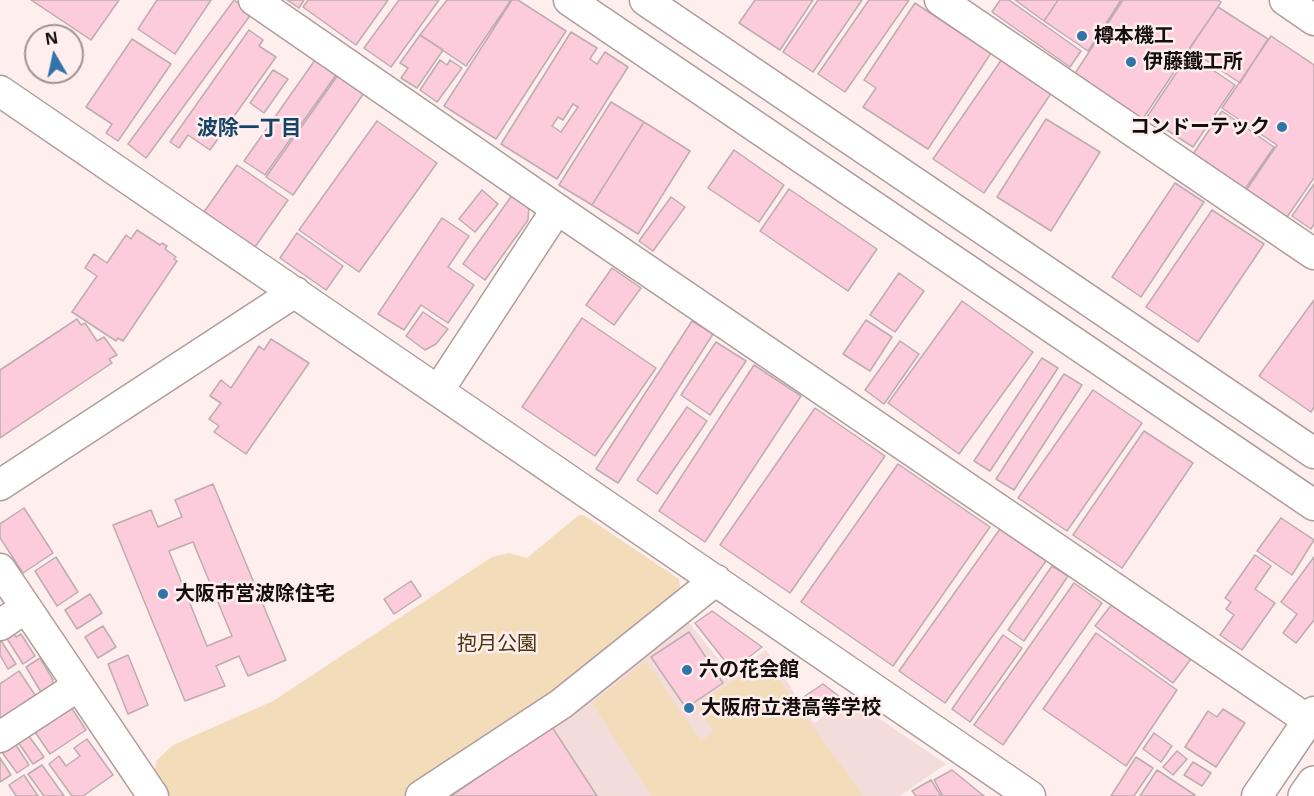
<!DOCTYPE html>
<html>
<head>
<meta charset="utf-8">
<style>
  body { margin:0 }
  #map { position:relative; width:1314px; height:796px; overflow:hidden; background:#feeeed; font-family:"Noto Sans",sans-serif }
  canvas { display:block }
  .north { position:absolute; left:24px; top:24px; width:60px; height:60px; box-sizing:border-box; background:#feeeed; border:2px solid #a19494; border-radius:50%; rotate:351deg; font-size:16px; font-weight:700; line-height:24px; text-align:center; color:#150e0e }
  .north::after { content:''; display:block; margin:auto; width:21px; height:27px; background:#3174aa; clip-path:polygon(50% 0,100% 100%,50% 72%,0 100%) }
</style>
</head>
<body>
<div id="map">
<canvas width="1314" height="796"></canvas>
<div class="north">N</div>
</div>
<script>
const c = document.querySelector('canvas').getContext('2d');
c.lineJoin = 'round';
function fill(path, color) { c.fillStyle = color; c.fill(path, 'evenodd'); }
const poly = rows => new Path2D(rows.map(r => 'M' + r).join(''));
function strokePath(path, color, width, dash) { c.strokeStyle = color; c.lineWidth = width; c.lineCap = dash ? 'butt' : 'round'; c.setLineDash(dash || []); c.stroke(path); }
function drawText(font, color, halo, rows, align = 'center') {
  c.font = font + ' "Noto Sans","Noto Sans JP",sans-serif'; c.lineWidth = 5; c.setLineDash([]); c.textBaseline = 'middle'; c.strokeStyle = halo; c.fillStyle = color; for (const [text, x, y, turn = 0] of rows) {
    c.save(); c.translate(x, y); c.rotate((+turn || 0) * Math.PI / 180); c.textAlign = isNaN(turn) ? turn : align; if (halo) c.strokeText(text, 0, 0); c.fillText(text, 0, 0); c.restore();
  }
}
const built = poly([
  [687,620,730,674,766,650,814,723,849,698,946,764,900,796,444,796]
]);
const green = poly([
  [579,515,585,516,679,579,681,594,557,696,403,796,170,796,154,772,157,760,173,745,273,701,492,557,509,553,527,558],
  [646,661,701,741,714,732,696,704,766,661,863,796,652,796,592,703]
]);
const building = poly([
  [31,0,119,0,91,40,31,0],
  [157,0,211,0,175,54,138,29,157,0],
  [234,0,252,13,146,158,128,144,234,0],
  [287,0,304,0,299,8,287,0],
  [308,0,388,0,356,45,303,7,308,0],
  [399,0,439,0,391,67,364,48,399,0],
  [447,0,511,0,466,66,420,35,447,0],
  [512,0,518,0,566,31,496,139,444,106,512,0],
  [755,0,813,0,780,50,739,23,755,0],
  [818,0,862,0,813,72,783,52,818,0],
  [869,0,909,0,845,92,818,74,869,0],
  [1000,0,1009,0,1081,51,1070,67,992,12,1000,0],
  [1015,0,1058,0,1044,21,1015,0],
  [1058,0,1121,0,1088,51,1044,21,1058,0],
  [1123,0,1218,0,1221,2,1142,120,1074,75,1123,0],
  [915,3,991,53,928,149,863,107,876,88,864,80,915,3],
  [1218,7,1268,39,1240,83,1189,49,1218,7],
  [249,30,263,40,259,46,276,57,210,150,188,135,179,148,170,142,249,30],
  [571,32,597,48,590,59,597,64,605,52,628,67,557,179,501,144,571,32],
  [573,104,578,107,561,132,552,126,558,117,563,120,573,104],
  [420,35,443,50,417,88,401,78,408,68,400,63,420,35],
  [1271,36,1314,65,1314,178,1285,220,1245,192,1277,145,1222,108,1271,36],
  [132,39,171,64,118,141,106,133,112,124,86,107,132,39],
  [1189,54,1235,85,1193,147,1147,117,1189,54],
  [1002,59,1052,92,984,193,933,159,1002,59],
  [315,60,336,75,265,175,244,161,315,60],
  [440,60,447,65,450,60,462,68,437,102,420,90,440,60],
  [273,70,288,79,264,113,250,103,273,70],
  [338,75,364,93,293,195,266,177,338,75],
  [611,102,644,122,592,205,559,185,611,102],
  [1222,111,1274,147,1245,189,1193,154,1222,111],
  [1046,119,1100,152,1051,231,997,197,1046,119],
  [377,121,437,163,359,272,299,230,377,121],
  [644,122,690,151,638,234,592,205,644,122],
  [734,150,784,185,759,222,708,188,734,150],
  [237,165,288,200,255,247,204,212,237,165],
  [1175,183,1204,202,1141,297,1112,277,1175,183],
  [1314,184,1314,224,1311,229,1292,216,1314,184],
  [789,189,877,249,848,291,760,231,789,189],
  [482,190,498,204,475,232,459,219,482,190],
  [513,194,529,205,528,220,485,280,463,264,513,194],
  [671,197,685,207,653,251,639,241,671,197],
  [1212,210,1264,244,1198,342,1146,307,1212,210],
  [442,218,469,236,448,267,474,285,448,323,421,305,404,330,378,314,442,218],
  [137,230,160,245,162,243,167,246,165,249,176,257,174,259,177,261,123,341,118,338,116,341,72,312,97,276,85,268,94,254,107,263,126,235,131,239,137,230],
  [297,233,343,266,326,290,280,258,297,233],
  [612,268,641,288,614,325,586,305,612,268],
  [899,273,924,291,895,332,870,315,899,273],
  [1314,300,1314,407,1311,412,1259,376,1314,300],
  [962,301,1033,352,959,454,888,403,962,301],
  [423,312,448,329,436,344,425,350,406,336,423,312],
  [582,318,656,368,595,456,522,407,582,318],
  [77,319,81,325,85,323,97,341,104,337,117,355,109,359,112,363,0,438,0,370,77,319],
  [866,320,892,337,870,371,843,354,866,320],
  [692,321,713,334,618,483,596,469,692,321],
  [271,339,309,363,246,454,214,432,219,426,209,419,221,403,210,396,221,380,231,388,259,346,264,350,271,339],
  [900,341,919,354,884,404,865,390,900,341],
  [716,342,746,361,710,415,681,395,716,342],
  [1042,358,1058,368,990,471,974,461,1042,358],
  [754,365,801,396,705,542,659,511,754,365],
  [1064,374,1082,385,1014,490,996,479,1064,374],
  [1093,390,1142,423,1067,531,1018,498,1093,390],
  [687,407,707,421,657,494,637,480,687,407],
  [815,408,885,456,790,593,720,545,815,408],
  [1144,431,1193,463,1122,568,1073,535,1144,431],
  [898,464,990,527,893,666,801,602,898,464],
  [213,484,286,660,248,676,239,656,216,666,225,686,185,701,113,525,151,510,158,527,182,517,175,500,213,484],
  [193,542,232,636,207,646,169,551,193,542],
  [24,508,53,553,23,573,0,538,0,524,24,508],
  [1281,518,1314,540,1292,575,1257,551,1281,518],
  [1000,529,1046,561,945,703,899,671,1000,529],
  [1255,555,1271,566,1255,589,1275,603,1242,650,1220,635,1234,615,1226,609,1231,602,1225,598,1255,555],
  [56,557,78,592,57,606,35,571,56,557],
  [1314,557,1314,620,1296,643,1283,633,1297,614,1281,602,1314,557],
  [1052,566,1068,576,1024,641,1008,630,1052,566],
  [411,581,421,596,394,614,384,599,411,581],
  [1074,583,1102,603,1003,745,974,725,1074,583],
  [90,594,102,613,77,629,65,610,90,594],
  [1113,603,1191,659,1173,683,1095,626,1113,603],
  [712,611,762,647,732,670,695,623,712,611],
  [103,626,116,647,98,658,85,637,103,626],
  [689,632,723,683,686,708,651,657,689,632],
  [13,633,16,637,21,634,35,656,23,664,6,637,13,633],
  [1096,633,1177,690,1126,766,1043,709,1096,633],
  [1003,635,1022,648,970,722,952,709,1003,635],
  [0,639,16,664,8,669,0,655,0,639],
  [128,655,148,705,128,714,108,664,128,655],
  [40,658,53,680,52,685,41,692,26,667,40,658],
  [19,671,37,698,0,723,0,684,19,671],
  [823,684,840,697,814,715,802,698,823,684],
  [69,704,86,730,50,754,33,729,69,704],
  [1223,709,1245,723,1216,767,1185,747,1208,711,1217,717,1223,709],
  [552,727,597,796,451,796,552,727],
  [1154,733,1172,746,1161,762,1143,749,1154,733],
  [28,735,44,757,33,764,18,742,28,735],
  [87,739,113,775,83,796,72,796,49,764,59,756,66,766,80,756,74,748,87,739],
  [14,742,29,765,17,773,1,751,14,742],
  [1177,751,1187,759,1173,775,1163,767,1177,751],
  [1136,757,1153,768,1134,796,1111,796,1136,757],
  [0,758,11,775,0,782,0,758],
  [1193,762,1211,773,1202,786,1184,775,1193,762],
  [42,765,64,796,44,796,28,774,42,765],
  [952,770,984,796,943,796,934,780,952,770],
  [1157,770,1195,795,1195,796,1140,796,1157,770],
  [24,775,38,796,16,796,9,785,24,775],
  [931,780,941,796,916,796,912,791,931,780]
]);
const minor = poly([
  [254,0,557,209,1308,720],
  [569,0,1314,505],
  [645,0,1314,453],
  [940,0,1314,254],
  [1285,0,1314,20],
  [0,91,1030,796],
  [438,391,557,209],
  [0,485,295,292],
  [0,569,153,796],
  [0,625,25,608],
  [0,737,78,686],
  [421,796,561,704,716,580],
  [1257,796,1314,712]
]);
const major = poly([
  [1305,796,1314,783]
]);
const markers = [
  [1082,36,6,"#3174aa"],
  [1131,62,6,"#3174aa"],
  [1282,127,6,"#3174aa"],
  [163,594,6,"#3174aa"],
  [687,670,6,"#3174aa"],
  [689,708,6,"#3174aa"]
];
const poiNames = [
  ["樽本機工",1094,36],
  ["伊藤鐵工所",1143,62],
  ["コンドーテック",1270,127,"right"],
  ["大阪市営波除住宅",175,594],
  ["六の花会館",699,670],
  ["大阪府立港高等学校",701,708]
];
const parkNames = [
  ["抱月公園",497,644]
];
const neighbourhoodNames = [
  ["波除一丁目",249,129]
];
fill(built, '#f3dcda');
fill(green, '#f2dcba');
fill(building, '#fcccdc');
strokePath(building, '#beacb2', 1.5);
strokePath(minor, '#af9d9b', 33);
strokePath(major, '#af9d9b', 36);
strokePath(minor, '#fff', 30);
strokePath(major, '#fff', 33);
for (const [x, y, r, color] of markers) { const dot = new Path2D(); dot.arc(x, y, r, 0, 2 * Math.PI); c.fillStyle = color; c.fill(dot); strokePath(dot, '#feeeed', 2); }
drawText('bold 20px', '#150e0e', '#feeeed', poiNames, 'left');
drawText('20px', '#4a350e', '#feeeed', parkNames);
drawText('bold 21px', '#154468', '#feeeed', neighbourhoodNames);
</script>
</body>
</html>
